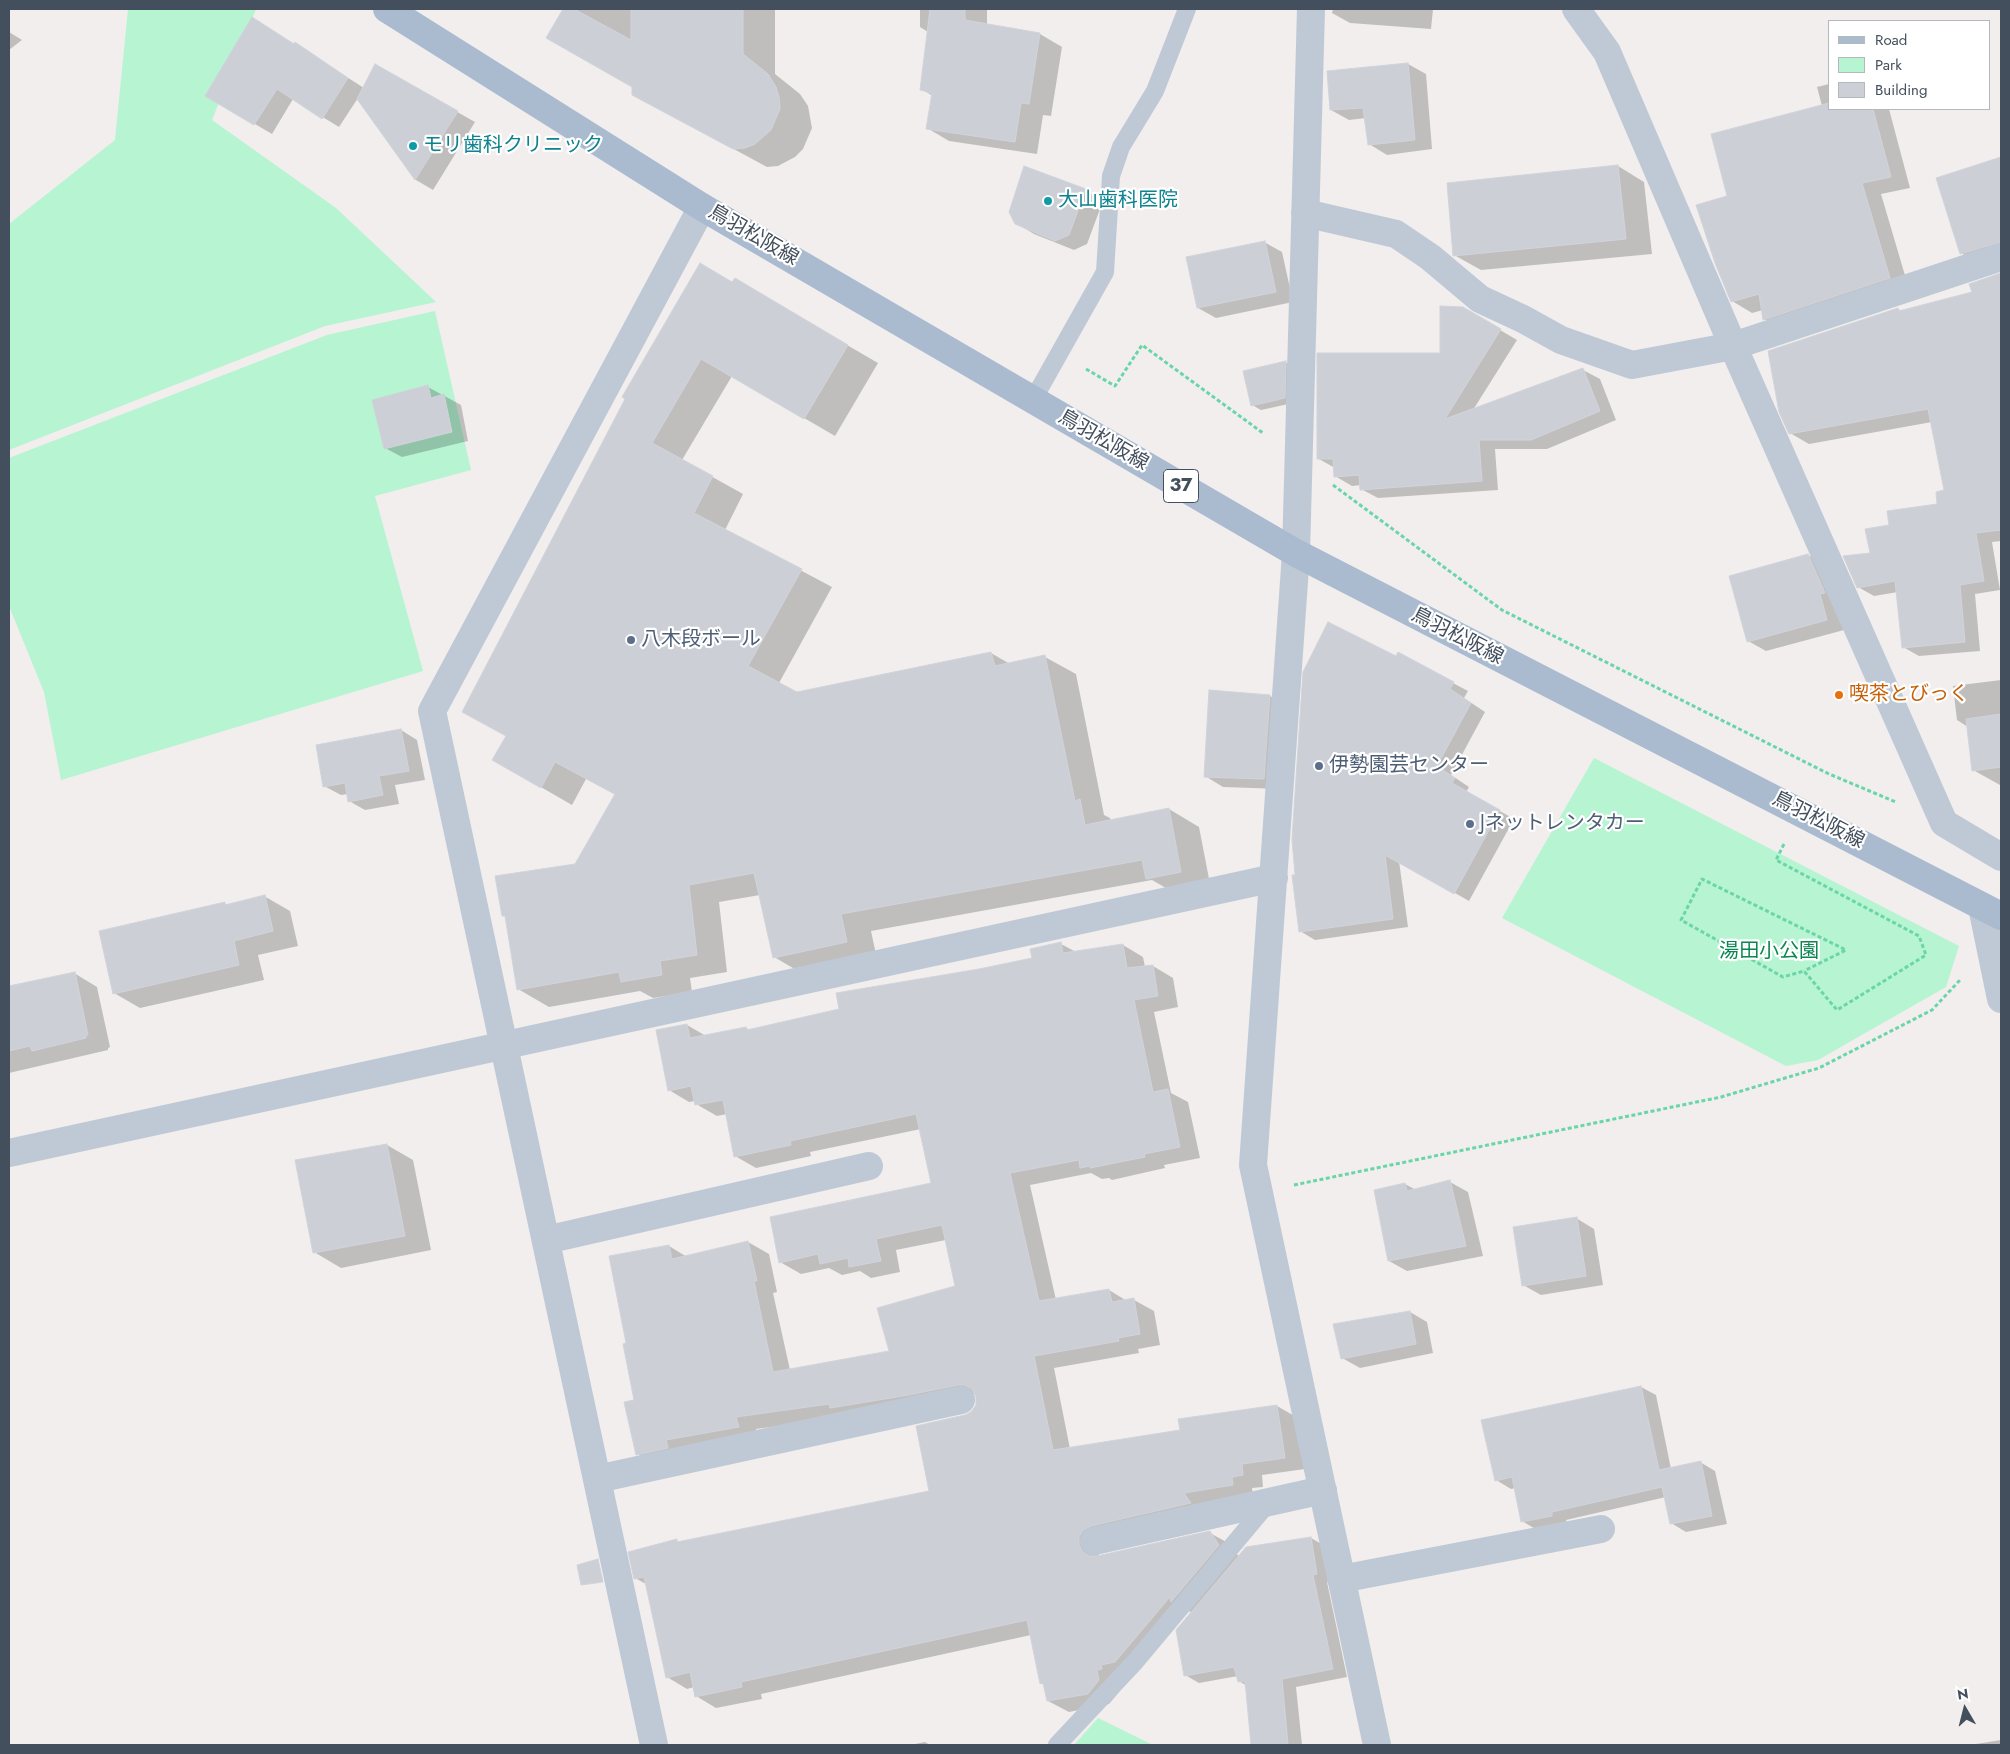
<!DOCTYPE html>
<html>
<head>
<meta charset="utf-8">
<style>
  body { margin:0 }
  #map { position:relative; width:2010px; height:1754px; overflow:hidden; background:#f1eeed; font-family:Jost,sans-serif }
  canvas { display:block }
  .frame { position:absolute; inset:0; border:10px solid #444f5d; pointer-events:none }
  .legend { position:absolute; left:1828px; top:20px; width:162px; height:90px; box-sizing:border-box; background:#fff; border:1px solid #b4b9be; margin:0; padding:6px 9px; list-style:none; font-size:15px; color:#444f5d }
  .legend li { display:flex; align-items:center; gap:10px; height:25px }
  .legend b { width:25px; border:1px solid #b4b9be }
  .north { position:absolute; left:1940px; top:1684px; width:50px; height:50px; -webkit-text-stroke:4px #fff; paint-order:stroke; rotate:352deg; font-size:14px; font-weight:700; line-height:20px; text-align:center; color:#444f5d }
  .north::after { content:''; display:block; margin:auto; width:18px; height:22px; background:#444f5d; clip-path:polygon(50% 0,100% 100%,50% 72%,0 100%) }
</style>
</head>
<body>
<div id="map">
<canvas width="2010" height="1754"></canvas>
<div class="frame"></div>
<ul class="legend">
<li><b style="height:6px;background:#aabbd0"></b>Road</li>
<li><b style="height:14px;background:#b6f4d2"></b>Park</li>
<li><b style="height:14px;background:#cccfd6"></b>Building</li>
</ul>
<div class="north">N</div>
</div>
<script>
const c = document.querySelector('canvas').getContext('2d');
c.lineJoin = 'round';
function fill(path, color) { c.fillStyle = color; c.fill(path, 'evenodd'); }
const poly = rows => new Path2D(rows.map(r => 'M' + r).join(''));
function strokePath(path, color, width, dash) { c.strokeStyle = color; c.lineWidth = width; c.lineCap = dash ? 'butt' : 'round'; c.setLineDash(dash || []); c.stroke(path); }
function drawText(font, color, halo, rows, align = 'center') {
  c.font = font + ' Jost,"Noto Sans JP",sans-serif'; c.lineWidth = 4.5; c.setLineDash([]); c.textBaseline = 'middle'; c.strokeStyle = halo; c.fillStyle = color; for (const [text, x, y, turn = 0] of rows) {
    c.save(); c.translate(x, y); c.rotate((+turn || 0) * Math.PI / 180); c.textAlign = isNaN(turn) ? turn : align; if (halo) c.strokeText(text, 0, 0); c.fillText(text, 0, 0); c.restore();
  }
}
const green = poly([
  [128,9,256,9,212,120,336,208,436,302,325,326,9,450,9,224,115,140],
  [435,311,471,470,375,496,423,671,61,780,44,692,9,606,9,458,327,335],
  [1594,758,1959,946,1946,987,1818,1060,1786,1066,1502,918],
  [1098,1718,1153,1745,1074,1745]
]);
const shadow = poly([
  [564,9,775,9,775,74,800,94,808,106,812,128,803,149,795,157,778,166,767,167,634,95,633,87,548,37],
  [920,9,987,9,987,25,1040,34,1062,47,1051,116,1043,115,1037,154,949,141,927,128,933,96,921,89,928,32,920,27],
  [1333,9,1433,9,1431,29,1350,23,1332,13],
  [9,32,22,40,9,50],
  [295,44,364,88,376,66,475,122,433,190,416,180,358,98,339,127,293,99,272,134,207,96],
  [1408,64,1426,74,1432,149,1387,155,1369,144,1366,118,1349,120,1331,110,1328,72],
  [1829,84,1829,109,1889,109,1910,188,1881,194,1909,289,1784,330,1764,319,1763,310,1752,313,1732,301,1728,197,1822,106,1817,87],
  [2001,158,2001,259,1982,266,1961,253,1937,179],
  [1618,166,1644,182,1652,254,1481,270,1454,255],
  [1025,168,1086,191,1103,201,1087,244,1074,250,1034,234,1016,223],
  [1264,242,1282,252,1293,302,1216,318,1198,308],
  [2001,275,2001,425,1951,436,1932,422,1809,444,1790,433,1898,309,1902,311,1974,293,1971,285],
  [735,280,878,363,835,436,732,376,682,460,743,494,725,530,832,587,779,683,797,693,991,653,1010,664,1045,657,1076,674,1104,815,1110,818,1111,821,1169,809,1199,827,1211,889,1178,895,1152,880,871,931,877,959,805,975,774,957,760,895,719,902,727,972,690,978,692,992,653,998,640,991,549,1007,518,989,506,917,503,915,576,865,616,795,586,779,572,805,494,760,508,736,494,729,737,286],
  [1463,308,1517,340,1473,410,1583,370,1600,379,1616,420,1547,449,1495,449,1498,490,1378,498,1361,489,1361,485,1352,486,1335,476,1335,468,1319,459,1441,355],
  [1285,362,1294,367,1293,403,1261,410,1252,405],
  [428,387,461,405,468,441,402,457,385,448],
  [2001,464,2001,541,1992,542,2000,590,1975,594,1980,651,1919,656,1903,647,1898,592,1874,596,1858,587,1871,554,1891,526,1939,505,1945,491,1942,473],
  [1808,555,1825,565,1844,630,1766,651,1748,641],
  [1398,654,1468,691,1464,698,1485,712,1451,775,1469,787,1466,792,1514,819,1469,901,1399,861,1408,927,1315,940,1300,931,1297,876],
  [2001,680,2001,785,2000,785,1973,770,1968,727,1957,720,1953,686],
  [1210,691,1270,696,1288,706,1282,789,1223,787,1205,776],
  [401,730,417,740,425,780,395,785,399,804,365,810,349,801,348,794,341,795,324,786],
  [264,896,290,911,298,946,258,955,264,980,140,1008,114,993,224,903,228,905],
  [1061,944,1076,952,1123,945,1143,957,1145,967,1153,966,1173,978,1178,1007,1154,1012,1171,1093,1188,1102,1200,1158,1164,1165,1165,1168,1112,1180,1109,1178,1102,1179,1091,1173,1030,1185,1056,1300,1109,1290,1127,1301,1134,1300,1154,1311,1160,1345,1138,1349,1139,1353,1054,1368,1070,1449,1181,1431,1277,1406,1298,1418,1305,1469,1262,1475,1263,1487,1252,1488,1253,1496,1099,1548,1099,1557,1210,1533,1230,1544,1239,1557,1311,1538,1325,1546,1331,1582,1327,1582,1347,1677,1296,1687,1302,1745,1253,1745,1247,1686,1239,1681,1238,1676,1199,1683,1185,1675,1192,1613,1189,1611,1117,1681,1119,1692,1109,1704,1069,1712,1048,1701,1044,1685,1041,1683,1031,1635,761,1694,762,1699,716,1708,696,1696,694,1687,687,1689,667,1677,646,1584,635,1578,676,1541,679,1542,931,1492,965,1416,972,1413,977,1406,976,1394,972,1394,975,1397,930,1406,756,1429,758,1439,658,1466,637,1454,636,1401,627,1344,669,1246,687,1257,748,1242,769,1254,777,1292,773,1293,790,1370,891,1352,957,1286,946,1240,896,1250,900,1272,871,1278,860,1271,842,1275,829,1268,801,1274,780,1262,932,1184,921,1129,810,1152,811,1156,756,1168,735,1156,727,1114,717,1116,696,1104,695,1101,689,1102,669,1090,687,1025,706,1036,746,1028,750,1030,840,1010,979,971,1034,959],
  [74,973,97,987,110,1047,108,1048,108,1050,9,1073,9,987],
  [387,1145,413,1160,431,1250,341,1268,314,1252],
  [1450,1182,1468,1192,1483,1256,1407,1271,1389,1261,1405,1184,1416,1190],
  [1576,1218,1594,1229,1603,1285,1541,1295,1523,1285],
  [1410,1312,1427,1322,1433,1353,1360,1368,1342,1358],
  [1641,1387,1656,1395,1671,1469,1700,1462,1715,1471,1727,1524,1686,1532,1671,1523,1666,1497,1566,1520,1567,1524,1537,1530,1522,1521,1515,1488,1511,1489,1496,1480],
  [2001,1740,2001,1745,1976,1745,1976,1744],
  [925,1742,930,1745,910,1745]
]);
const building = poly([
  [563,9,574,9,631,40,631,9,743,9,743,54,768,74,776,87,779,97,780,109,771,130,755,144,745,148,733,149,632,95,632,87,546,38,563,9],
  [930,9,965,9,965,20,1040,33,1029,104,1021,103,1015,142,926,129,932,93,920,90,930,9],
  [252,17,294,44,295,42,348,78,322,119,277,89,254,125,205,96,252,17],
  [1408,63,1415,140,1368,145,1363,108,1330,110,1327,71,1408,63],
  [375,64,458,111,415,180,357,99,375,64],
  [1829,103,1829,109,1873,109,1891,177,1862,183,1890,278,1763,320,1759,294,1731,302,1715,263,1696,205,1727,196,1711,134,1829,103],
  [2001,157,2001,242,1960,254,1936,178,2001,157],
  [1618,165,1626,239,1453,256,1447,183,1618,165],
  [1024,166,1086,189,1069,235,1055,241,1015,224,1009,212,1024,166],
  [1265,241,1276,292,1197,308,1186,257,1265,241],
  [700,263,732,282,735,278,848,345,804,419,701,359,652,443,713,476,694,513,802,569,748,666,797,692,991,652,995,666,1045,655,1075,801,1080,799,1085,825,1169,808,1181,872,1146,879,1142,860,841,914,847,942,773,958,754,873,689,885,697,955,660,961,662,975,621,982,619,972,517,990,505,916,502,916,495,876,575,864,615,794,555,762,541,788,492,760,506,736,462,712,625,399,622,397,700,263],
  [2001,273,2001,530,1976,533,1984,581,1960,585,1965,642,1902,648,1895,581,1857,588,1843,556,1870,553,1865,529,1889,525,1887,511,1937,504,1936,492,1944,490,1928,409,1789,434,1779,412,1768,351,1898,308,1899,311,1972,292,1969,284,2001,273],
  [1440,306,1463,307,1501,329,1445,419,1583,368,1600,411,1531,440,1479,440,1482,481,1360,490,1359,475,1334,477,1333,459,1317,459,1317,353,1440,353,1440,306],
  [1286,361,1285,398,1251,406,1243,371,1286,361],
  [428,385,431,398,444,394,452,432,384,449,372,400,428,385],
  [1808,554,1825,593,1820,594,1827,620,1747,642,1729,576,1808,554],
  [1328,622,1396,656,1398,652,1454,682,1450,689,1471,703,1437,766,1455,778,1452,783,1500,810,1454,894,1385,855,1393,919,1299,932,1292,875,1295,875,1292,839,1303,672,1328,622],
  [1209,690,1270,695,1264,779,1204,777,1209,690],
  [2001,714,2001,767,1972,771,1966,719,2001,714],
  [401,729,409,771,379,776,383,795,348,802,345,783,323,787,316,745,401,729],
  [265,895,273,931,234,941,239,965,113,994,99,931,225,902,225,905,265,895],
  [1061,942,1063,953,1123,944,1127,968,1153,965,1158,996,1134,1000,1153,1092,1168,1089,1180,1147,1144,1154,1145,1157,1090,1168,1090,1166,1080,1168,1079,1160,1010,1173,1039,1301,1109,1289,1112,1302,1134,1298,1140,1334,1118,1338,1119,1341,1034,1356,1053,1450,1180,1430,1178,1419,1277,1405,1285,1458,1242,1464,1243,1475,1232,1477,1233,1485,1184,1493,1191,1503,1091,1526,1083,1530,1079,1537,1079,1545,1083,1552,1090,1556,1097,1556,1210,1531,1219,1545,1171,1602,1170,1597,1115,1662,1101,1665,1102,1669,1097,1670,1099,1680,1088,1694,1047,1701,1043,1683,1040,1684,1027,1620,741,1682,742,1687,695,1697,690,1672,666,1678,644,1577,634,1579,628,1552,677,1539,677,1542,929,1491,916,1426,965,1415,971,1412,976,1405,976,1397,972,1389,965,1385,958,1385,909,1395,830,1408,829,1404,736,1417,739,1427,666,1440,668,1448,636,1455,624,1402,634,1400,623,1344,626,1343,609,1256,669,1245,672,1259,748,1241,757,1281,754,1281,773,1372,889,1351,877,1308,955,1286,942,1225,876,1239,881,1261,849,1267,848,1258,820,1264,818,1254,779,1263,770,1217,931,1183,916,1114,790,1141,791,1145,734,1157,723,1100,695,1105,691,1086,668,1091,656,1030,687,1024,690,1038,746,1027,747,1030,839,1009,836,993,979,969,1032,958,1030,949,1061,942],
  [75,972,88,1035,86,1035,86,1038,32,1051,30,1046,9,1051,9,986,75,972],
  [387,1144,405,1236,313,1253,295,1160,387,1144],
  [1450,1180,1466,1246,1388,1261,1374,1190,1405,1183,1407,1191,1450,1180],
  [1577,1217,1586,1276,1522,1286,1513,1227,1577,1217],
  [1410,1311,1416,1344,1341,1359,1333,1324,1410,1311],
  [1641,1386,1659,1470,1701,1461,1712,1516,1670,1524,1662,1487,1552,1512,1552,1516,1521,1522,1512,1477,1495,1481,1481,1420,1641,1386],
  [1311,1537,1317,1574,1313,1575,1333,1669,1282,1679,1288,1745,1251,1745,1245,1681,1238,1682,1234,1667,1184,1676,1176,1630,1246,1547,1311,1537],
  [598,1559,603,1582,581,1585,577,1565,598,1559]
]);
const path = poly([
  [1086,369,1115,386,1142,345,1263,433],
  [1333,485,1502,610,1829,774,1896,802],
  [1784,844,1776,860,1919,936,1926,955,1837,1010,1804,971,1783,977,1681,920,1702,879,1846,950,1804,971],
  [1294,1185,1721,1097,1819,1068,1932,1010,1960,980]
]);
const lane = poly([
  [1033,400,1105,272,1111,176,1121,147,1155,91,1187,9],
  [1057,1745,1135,1662,1269,1502]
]);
const street = poly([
  [1311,9,1296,553,1253,1165,1377,1745],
  [1576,9,1607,52,1733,346,1944,823,2001,857],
  [1305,213,1396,234,1430,257,1480,299,1523,319,1561,340,1632,365,1733,346,2001,257],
  [1982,907,2001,999],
  [9,1153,1274,878],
  [546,1240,869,1166],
  [597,1479,961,1400],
  [1094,1541,1323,1490],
  [1341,1579,1601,1529],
  [654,1745,432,711,702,207]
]);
const primary = poly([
  [387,9,702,207,1296,553,2001,916]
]);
const markers = [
  [413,146,5,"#0f9aa8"],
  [1048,201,5,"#0f9aa8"],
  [631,640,5,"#5c6f8a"],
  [1839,695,5,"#e8710a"],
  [1319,766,5,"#5c6f8a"],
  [1470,824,5,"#5c6f8a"]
];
const shields = [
  [1181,486,35]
];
const shieldNames = [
  ["37",1181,486]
];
const cultureNames = [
  ["モリ歯科クリニック",423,146],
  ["大山歯科医院",1058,201]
];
const streetNames = [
  ["鳥羽松阪線",753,236,30],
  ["鳥羽松阪線",1103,441,30],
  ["鳥羽松阪線",1457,637,27],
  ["鳥羽松阪線",1818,821,27]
];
const serviceNames = [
  ["八木段ボール",641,640],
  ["伊勢園芸センター",1329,766],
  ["Jネットレンタカー",1480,824]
];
const foodNames = [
  ["喫茶とびっく",1849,695]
];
const parkNames = [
  ["湯田小公園",1769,952]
];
fill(green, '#b6f4d2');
fill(shadow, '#0003');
fill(building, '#cccfd6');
strokePath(building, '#d1d3da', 1);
strokePath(path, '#6ad6a8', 3, [4, 2.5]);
strokePath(lane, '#bfc9d5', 18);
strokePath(street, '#bfc9d5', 28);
strokePath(primary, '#aabbd0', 28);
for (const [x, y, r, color] of markers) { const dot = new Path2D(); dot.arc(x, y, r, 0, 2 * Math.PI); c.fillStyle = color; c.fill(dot); strokePath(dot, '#fff', 2); }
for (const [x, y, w] of shields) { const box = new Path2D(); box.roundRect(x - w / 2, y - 16.5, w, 33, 4); c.fillStyle = '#fff'; c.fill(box); strokePath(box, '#444f5d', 1); }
drawText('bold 19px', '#444f5d', null, shieldNames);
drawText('20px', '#0d838f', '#fff', cultureNames, 'left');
drawText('20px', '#444f5d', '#fff', streetNames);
drawText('20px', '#4e5e75', '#fff', serviceNames, 'left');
drawText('20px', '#c56008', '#fff', foodNames, 'left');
drawText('20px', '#0c8752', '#fff', parkNames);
</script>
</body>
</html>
